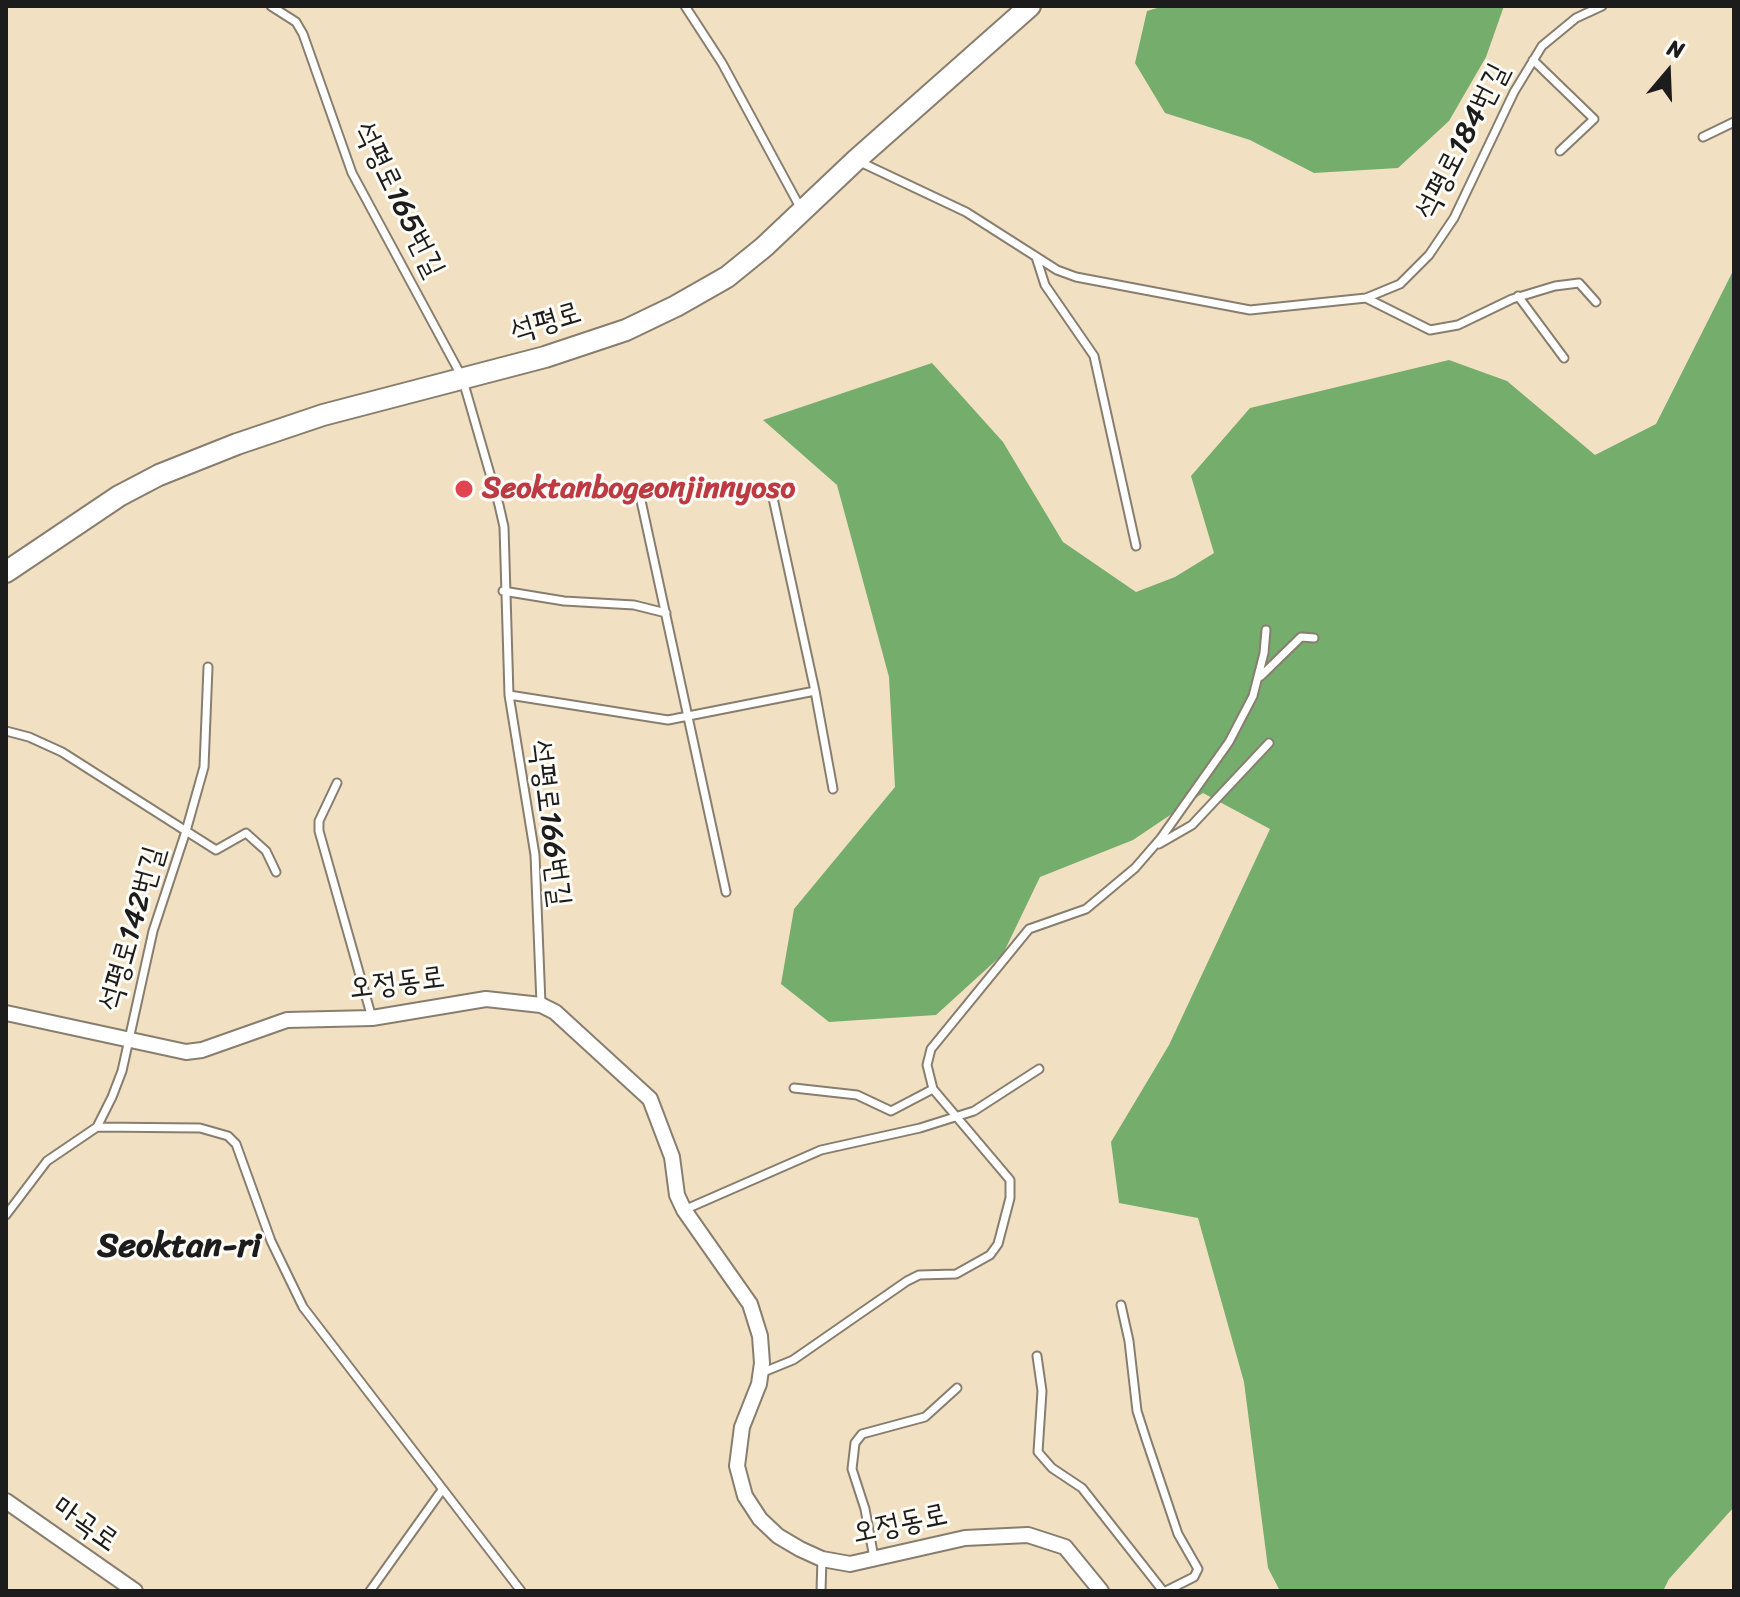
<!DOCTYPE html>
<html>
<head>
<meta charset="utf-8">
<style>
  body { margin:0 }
  #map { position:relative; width:1740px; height:1597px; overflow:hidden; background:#f2e0c2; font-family:Sriracha,sans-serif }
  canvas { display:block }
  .frame { position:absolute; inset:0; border:8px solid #1c1c1c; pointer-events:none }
  .north { position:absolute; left:1628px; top:32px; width:80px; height:80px; -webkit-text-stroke:6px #fdfcf7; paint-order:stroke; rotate:19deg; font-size:22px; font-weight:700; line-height:32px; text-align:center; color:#1c1c1c }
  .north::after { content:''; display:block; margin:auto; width:28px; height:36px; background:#1c1c1c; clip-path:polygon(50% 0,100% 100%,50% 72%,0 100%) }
</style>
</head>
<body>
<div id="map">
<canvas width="1740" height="1597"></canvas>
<div class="frame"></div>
<div class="north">N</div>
</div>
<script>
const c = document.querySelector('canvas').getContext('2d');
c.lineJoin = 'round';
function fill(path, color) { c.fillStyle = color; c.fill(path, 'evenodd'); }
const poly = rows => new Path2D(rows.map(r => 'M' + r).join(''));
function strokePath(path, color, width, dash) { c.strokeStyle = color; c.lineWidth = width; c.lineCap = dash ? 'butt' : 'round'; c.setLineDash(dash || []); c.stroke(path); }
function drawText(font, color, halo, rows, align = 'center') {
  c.font = font + ' Sriracha,"Poor Story",sans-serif'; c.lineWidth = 6; c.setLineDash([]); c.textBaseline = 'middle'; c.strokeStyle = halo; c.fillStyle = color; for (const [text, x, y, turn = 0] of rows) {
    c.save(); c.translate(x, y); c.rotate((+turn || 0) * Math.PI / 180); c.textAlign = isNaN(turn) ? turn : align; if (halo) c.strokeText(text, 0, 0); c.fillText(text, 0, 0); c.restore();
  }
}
const forest = poly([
  [1164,6,1504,6,1486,57,1449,121,1398,168,1314,173,1250,140,1165,113,1135,63,1147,11],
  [1734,269,1734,1507,1669,1579,1663,1591,1280,1591,1268,1568,1244,1382,1198,1218,1119,1203,1111,1142,1169,1045,1270,829,1203,793,1133,840,1040,877,1003,954,936,1015,829,1022,781,984,794,909,895,787,889,677,837,485,763,420,932,363,1003,442,1063,542,1136,592,1175,577,1214,553,1191,476,1250,408,1449,360,1507,381,1595,455,1656,424]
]);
const lane = poly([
  [271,6,296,22,303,34,352,173,462,377,499,505,504,527,509,695,535,855,541,1004],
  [685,6,722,63,801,209],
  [1533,60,1594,119,1560,151],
  [1703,137,1734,122],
  [858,161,966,212,1057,270,1076,277,1250,310,1366,298,1400,284,1429,255,1454,218,1514,92,1542,46,1576,18,1602,6],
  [1036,257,1045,285,1094,356,1136,546],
  [1518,296,1564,358],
  [1366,298,1430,330,1458,325,1512,299,1555,286,1579,283,1596,302],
  [640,496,726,892],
  [773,498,815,691],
  [503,591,564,601,634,605,666,613],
  [208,667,204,767,186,831,216,850,246,833,266,851,276,872],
  [1261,676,1301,637,1314,638],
  [509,695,668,720,815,691,833,789],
  [6,731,29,737,62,752,186,831,153,931,122,1071,112,1097,97,1127,47,1161,6,1215],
  [337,783,319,821,319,831,372,1018],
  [1159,844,1192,825,1269,743],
  [794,1088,857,1095,891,1111,933,1089],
  [97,1127,200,1128,228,1136,236,1144,271,1241,303,1307,521,1591],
  [684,1210,821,1150,920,1128,974,1111,1039,1069],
  [1121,1305,1129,1341,1137,1411,1146,1439,1178,1534,1198,1569,1194,1577,1166,1591],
  [1037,1356,1042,1391,1038,1452,1052,1468,1082,1488,1163,1591],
  [761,1373,793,1360,907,1281,919,1275,956,1274,990,1255,998,1244,1010,1198,1010,1180,933,1089,927,1065,931,1049,1029,929,1086,909,1135,868,1161,838,1229,742,1253,696,1264,653,1266,630],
  [874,1558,865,1509,852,1469,855,1443,862,1434,925,1417,957,1388],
  [370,1591,442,1490],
  [821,1591,822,1559]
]);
const street = poly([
  [6,1013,186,1052,202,1050,287,1020,372,1018,486,999,541,1005,555,1012,650,1099,672,1157,677,1195,684,1210,750,1304,760,1336,762,1363,759,1384,742,1427,737,1466,745,1496,760,1519,778,1536,800,1549,822,1559,850,1564,965,1538,1028,1535,1065,1547,1101,1591],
  [6,1501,135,1591]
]);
const secondary = poly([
  [6,572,119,496,159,475,237,444,323,415,545,357,626,330,676,306,727,277,764,247,856,160,1030,6]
]);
const markers = [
  [464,489,10,"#e0444e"]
];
const streetNames = [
  ["석평로184번길",1463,142,-63],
  ["석평로165번길",398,200,64],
  ["석평로",546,323,-17],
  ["석평로166번길",549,823,83],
  ["석평로142번길",133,929,-74],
  ["오정동로",397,984,-7],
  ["마곡로",85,1525,35],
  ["오정동로",900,1525,-12]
];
const healthNames = [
  ["Seoktanbogeonjinnyoso",482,489]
];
const quarterNames = [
  ["Seoktan-ri",179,1247]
];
fill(forest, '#74ad6c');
strokePath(lane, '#877e6f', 11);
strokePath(street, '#877e6f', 18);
strokePath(secondary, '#877e6f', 24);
strokePath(lane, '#fff', 7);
strokePath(street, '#fff', 14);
strokePath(secondary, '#fff', 20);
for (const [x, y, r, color] of markers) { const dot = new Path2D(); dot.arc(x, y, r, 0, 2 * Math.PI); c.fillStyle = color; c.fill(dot); strokePath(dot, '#fdfcf7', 3); }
drawText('30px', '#1c1c1c', '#fdfcf7', streetNames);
drawText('bold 30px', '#be3a42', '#fdfcf7', healthNames, 'left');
drawText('bold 34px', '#1c1c1c', '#fdfcf7', quarterNames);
</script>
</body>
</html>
